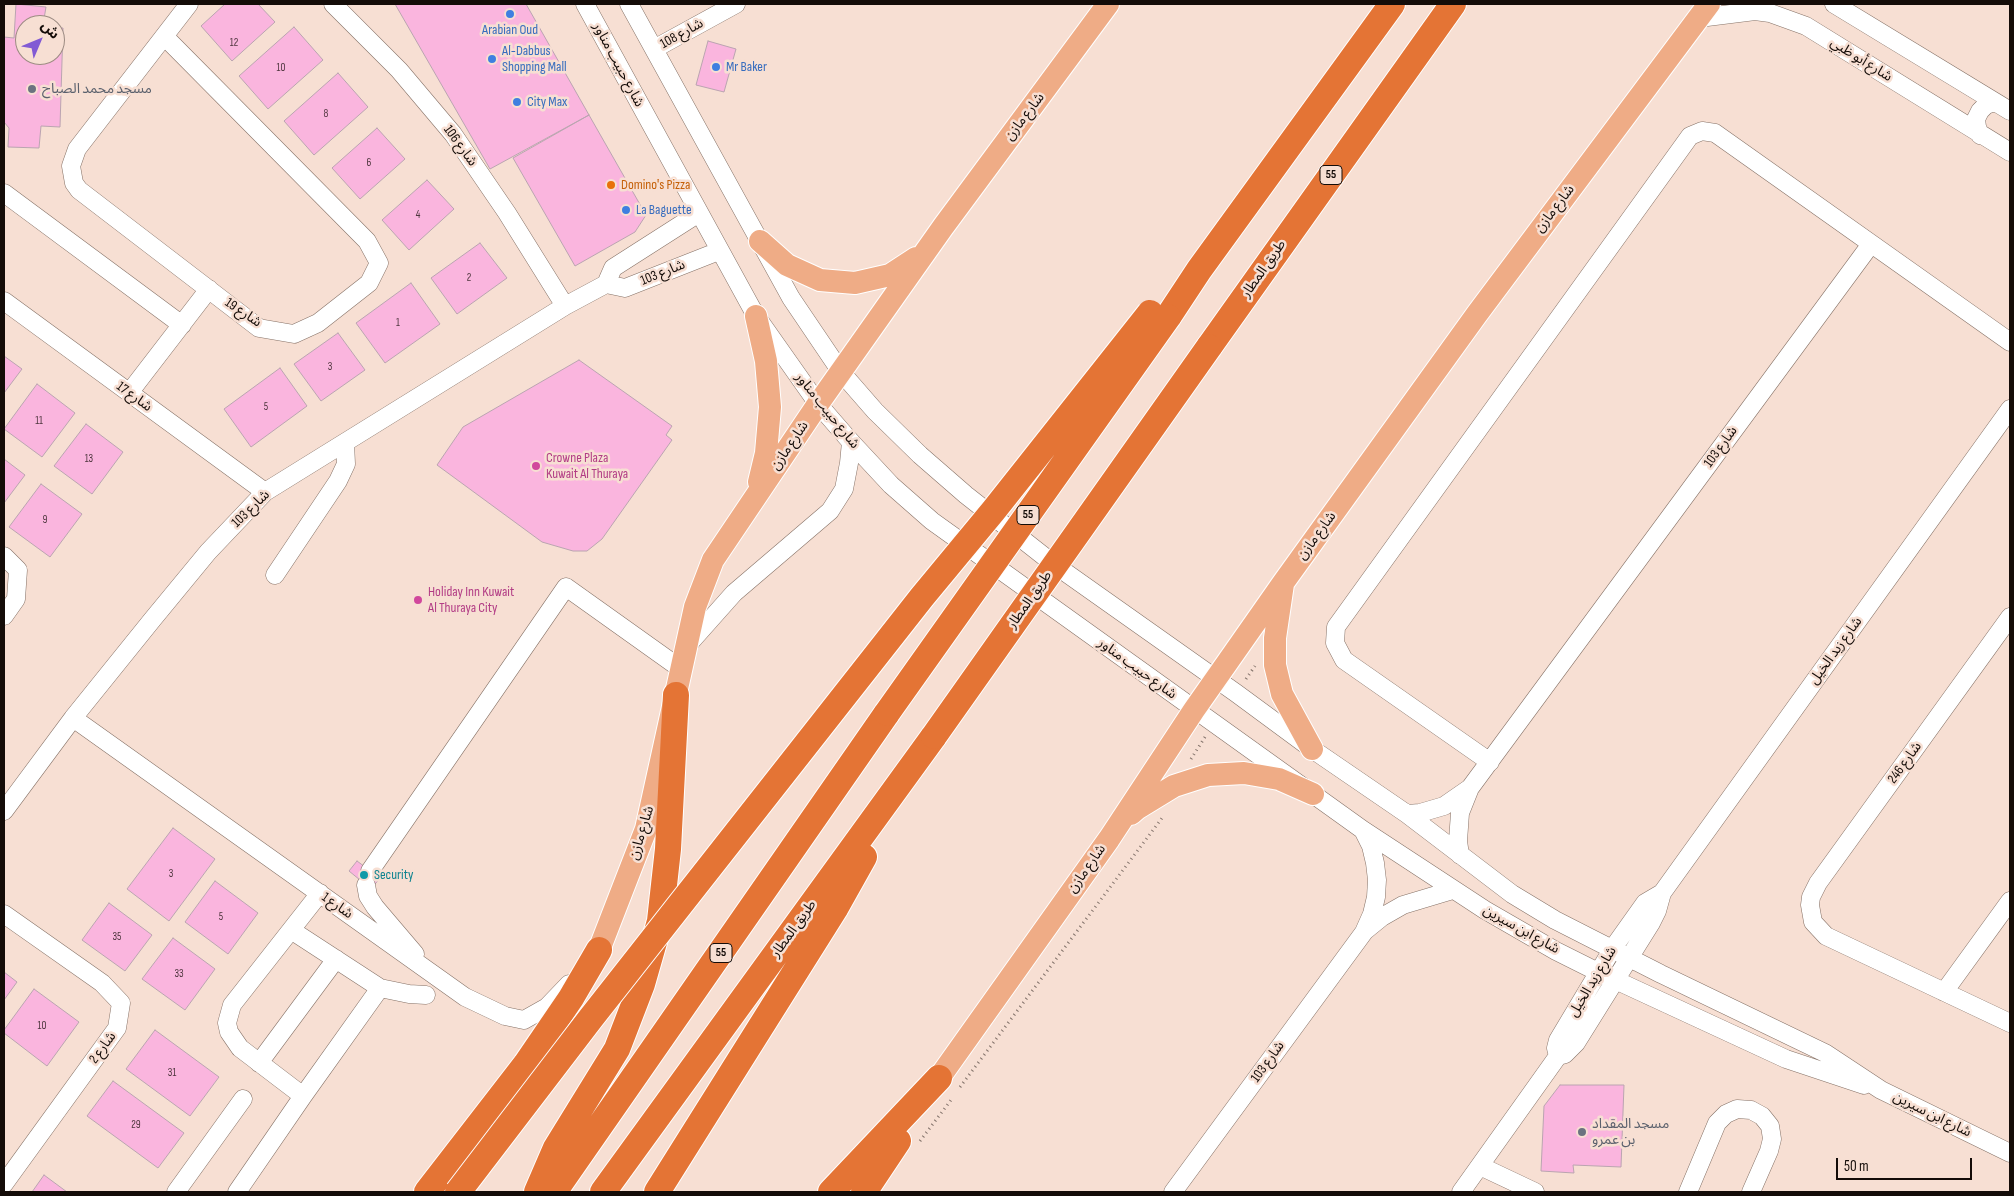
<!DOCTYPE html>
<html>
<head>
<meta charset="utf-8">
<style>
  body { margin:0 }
  #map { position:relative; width:2014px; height:1196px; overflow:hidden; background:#f7dfd3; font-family:"Sofia Sans Condensed","Noto Sans Arabic",sans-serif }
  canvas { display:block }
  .frame { position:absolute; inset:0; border:5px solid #140c08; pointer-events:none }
  .north { position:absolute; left:15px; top:15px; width:50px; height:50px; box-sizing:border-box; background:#f7dfd3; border:1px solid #9c8b82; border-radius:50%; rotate:45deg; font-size:14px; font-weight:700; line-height:20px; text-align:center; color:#140c08 }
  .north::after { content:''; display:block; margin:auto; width:18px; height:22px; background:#825ad4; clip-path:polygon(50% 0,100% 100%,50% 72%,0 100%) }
  .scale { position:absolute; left:1836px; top:1158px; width:136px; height:22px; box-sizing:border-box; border:2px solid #140c08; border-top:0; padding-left:6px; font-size:15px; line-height:18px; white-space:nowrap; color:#140c08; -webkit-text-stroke:4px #f7dfd3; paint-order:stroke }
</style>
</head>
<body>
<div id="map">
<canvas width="2014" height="1196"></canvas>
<div class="frame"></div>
<div class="north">ش</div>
<div class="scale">50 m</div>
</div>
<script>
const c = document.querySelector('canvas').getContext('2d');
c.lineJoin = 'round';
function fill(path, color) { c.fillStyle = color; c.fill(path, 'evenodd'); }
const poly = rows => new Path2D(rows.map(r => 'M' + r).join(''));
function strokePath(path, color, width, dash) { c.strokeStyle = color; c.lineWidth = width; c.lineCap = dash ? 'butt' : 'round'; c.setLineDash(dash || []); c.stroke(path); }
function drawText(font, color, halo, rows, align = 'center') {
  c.font = font + ' "Sofia Sans Condensed","Noto Sans Arabic",sans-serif'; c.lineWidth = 5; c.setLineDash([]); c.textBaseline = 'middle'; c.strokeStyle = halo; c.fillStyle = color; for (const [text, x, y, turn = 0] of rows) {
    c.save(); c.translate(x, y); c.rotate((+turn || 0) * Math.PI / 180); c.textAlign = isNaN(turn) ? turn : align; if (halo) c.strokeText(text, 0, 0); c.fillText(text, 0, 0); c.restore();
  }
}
const building = poly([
  [16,4,46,7,43,25,25,25,25,55,55,55,55,28,63,28,60,127,41,126,39,148,8,147,9,128,4,122,4,37,14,38,16,4],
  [225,4,258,4,275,22,232,61,201,26,225,4],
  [395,4,526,4,589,115,490,169,395,4],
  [294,27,323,60,268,109,239,76,294,27],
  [708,41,736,49,724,92,696,85,708,41],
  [338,73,368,107,314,155,284,121,338,73],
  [589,115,646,215,635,232,575,266,513,158,589,115],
  [377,128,405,159,360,199,332,168,377,128],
  [427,180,454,209,409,250,382,220,427,180],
  [480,243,507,278,457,314,431,278,480,243],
  [411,283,440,324,385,363,356,323,411,283],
  [338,333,365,370,321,401,294,364,338,333],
  [4,356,22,369,4,393,4,356],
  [579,360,672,426,666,435,672,440,602,539,587,551,573,551,542,542,437,465,463,427,579,360],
  [280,368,307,406,251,447,224,409,280,368],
  [37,384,75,413,42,457,4,429,37,384],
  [86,424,123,452,92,494,54,466,86,424],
  [4,459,25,475,4,503,4,459],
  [41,484,82,514,50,557,9,527,41,484],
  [173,828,215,859,169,921,127,889,173,828],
  [357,861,380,878,371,889,349,871,357,861],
  [215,881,258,913,228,954,185,922,215,881],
  [109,903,152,935,125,971,82,940,109,903],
  [173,938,215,969,185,1010,142,979,173,938],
  [4,972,17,982,4,1000,4,972],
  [34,989,79,1022,47,1066,4,1033,4,1030,34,989],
  [155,1030,219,1077,190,1116,126,1069,155,1030],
  [113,1081,184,1133,158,1168,87,1116,113,1081],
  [1560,1085,1624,1085,1621,1167,1573,1165,1574,1173,1541,1171,1544,1106,1560,1085],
  [44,1175,67,1192,32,1192,44,1175]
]);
const path = poly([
  [1246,679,1255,666],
  [1191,759,1205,737],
  [960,1087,1162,818],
  [920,1141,951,1100]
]);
const minor = poly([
  [333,4,399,70,453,134,507,213,565,306],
  [585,4,756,316,818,404,851,442,891,485,932,521,1363,830,1485,910,1556,951,1598,972,1786,1059,1864,1085],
  [629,4,791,298,841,372,875,411,920,455,966,495,1055,565,1236,693,1312,749,1407,814,1512,894,1555,920,1661,974,1825,1053,1881,1090,2010,1153],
  [1834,4,2010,111],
  [1699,18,1755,11,1770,13,1806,26,2010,152],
  [165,37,367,241,379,263,369,283,318,323,294,334,259,328,79,190,74,183,71,166,77,149,189,4],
  [654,49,736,4],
  [1980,135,1977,127,1976,119,1980,111,1986,105,1994,102],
  [4,193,182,325],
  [606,284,625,288,719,251],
  [4,301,265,492],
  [129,393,209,289],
  [4,556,18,570,16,599,4,616],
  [275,575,338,481,346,464,345,443],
  [2010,617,1818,883,1811,897,1810,905,1813,922,1826,936,2010,1023],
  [686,647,734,593,830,511,844,489,849,463,851,442],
  [73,718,465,997,505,1016,524,1020,547,1007,569,984],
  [1490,762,1344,660,1335,643,1336,627,1690,136,1702,131,1715,133,2010,342],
  [4,811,73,718,152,620,208,552,265,492,565,306,606,284,613,268,699,213],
  [1407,814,1420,813,1444,806,1470,788],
  [1460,855,1458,841,1460,813,1470,788,1871,244],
  [370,871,566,587,681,669],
  [366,885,368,896,375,907,415,954],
  [4,914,102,983,121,1003,117,1028,4,1184],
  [1366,930,1382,917,1403,905,1453,890],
  [380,988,409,994,426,995],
  [1944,992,2010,901],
  [1558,1056,1556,1048,1558,1040,1613,948,1645,903,1662,893],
  [259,1063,336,959],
  [303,1096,240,1048,229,1032,227,1023,232,1005,320,893],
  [1480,1166,1535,1192],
  [176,1192,243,1099],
  [237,1192,303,1096,380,988,291,930],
  [1173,1192,1364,932,1372,914,1376,897,1377,880,1375,863,1371,846,1363,830],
  [1461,1192,1558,1056,1565,1054,1576,1043,1651,923,1657,911,1662,893,2010,409],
  [1688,1192,1717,1123,1726,1114,1737,1109,1751,1110,1762,1116,1770,1126,1772,1139,1769,1151,1751,1192]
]);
const major = poly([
  [760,241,787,265,820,280,855,283,890,275,916,258],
  [756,316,766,361,770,407,766,453,759,482],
  [1283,584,1275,638,1275,665,1282,694,1312,749],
  [1131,814,1138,808,1174,786,1208,775,1244,773,1279,779,1313,794],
  [599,950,646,829,695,607,713,560,818,404,943,227,1108,4],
  [939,1078,1109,839,1194,710,1283,583,1477,314,1709,4]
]);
const highway = poly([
  [1168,317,1199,270,1392,4],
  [1209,347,1453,4],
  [427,1192,526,1064,571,998,599,950],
  [537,1192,556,1148,617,1049,642,984,660,921,668,849,676,695],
  [554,1192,887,713],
  [603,1192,934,736],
  [657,1192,836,907,864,857],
  [831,1192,939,1078],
  [864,1192,898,1141]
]);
const highwayBridge = poly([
  [887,713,1168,317],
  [934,736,1209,347],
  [458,1192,591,1018,922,597,994,510,1150,313]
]);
const markers = [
  [510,14,5,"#3f7fe0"],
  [492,59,5,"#3f7fe0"],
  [716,67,5,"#3f7fe0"],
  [32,89,5,"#6b7280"],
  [517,102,5,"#3f7fe0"],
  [611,185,5,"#e8710a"],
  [626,210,5,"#3f7fe0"],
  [536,466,5,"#d1479c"],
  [418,600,5,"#d1479c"],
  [364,875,5,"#0f9aa8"],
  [1582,1132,5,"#6b7280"]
];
const numberNames = [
  ["12",234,43],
  ["10",281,68],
  ["8",326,114],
  ["6",369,163],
  ["4",418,215],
  ["2",469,278],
  ["1",398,323],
  ["3",330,367],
  ["5",266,407],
  ["11",39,421],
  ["13",89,459],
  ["9",45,520],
  ["3",171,874],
  ["5",221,917],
  ["35",117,937],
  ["33",179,974],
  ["10",42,1026],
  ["31",172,1073],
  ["29",136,1125]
];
const shields = [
  [1331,175,22],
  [1028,515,22],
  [721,953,22]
];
const shieldNames = [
  ["55",1331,175],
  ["55",1028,515],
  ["55",721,953]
];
const shopNames = [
  ["Arabian Oud",510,30,"center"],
  ["Al-Dabbus",502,51],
  ["Shopping Mall",502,67],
  ["Mr Baker",726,67],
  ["City Max",527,102],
  ["La Baguette",636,210]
];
const streetNames = [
  ["شارع 108",682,34,-29],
  ["شارع أبو ظبي",1861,60,32],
  ["شارع حبيب مناور",618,65,62],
  ["شارع مازن",1025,117,-53],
  ["شارع 106",460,146,54],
  ["شارع مازن",1555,209,-53],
  ["طريق المطار",1264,269,-55],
  ["شارع 103",663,273,-22],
  ["شارع 19",243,313,34],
  ["شارع 17",134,397,36],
  ["شارع حبيب مناور",827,411,51],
  ["شارع مازن",790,446,-56],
  ["شارع 103",1721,447,-54],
  ["شارع 103",251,509,-44],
  ["شارع مازن",1317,536,-54],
  ["طريق المطار",1030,600,-55],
  ["شارع زيد الخيل",1836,651,-54],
  ["شارع حبيب مناور",1137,669,36],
  ["شارع 246",1905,763,-54],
  ["شارع مازن",642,833,-73],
  ["شارع مازن",1087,869,-55],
  ["شارع 1",337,906,35],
  ["طريق المطار",794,929,-54],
  ["شارع ابن سيرين",1521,930,29],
  ["شارع زيد الخيل",1593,982,-59],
  ["شارع 2",103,1048,-54],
  ["شارع 103",1268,1062,-54],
  ["شارع ابن سيرين",1932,1115,26]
];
const worshipNames = [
  ["مسجد محمد الصباح",42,89],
  ["مسجد المقداد",1592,1124],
  ["بن عمرو",1592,1140]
];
const foodNames = [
  ["Domino's Pizza",621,185]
];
const hotelNames = [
  ["Crowne Plaza",546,458],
  ["Kuwait Al Thuraya",546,474],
  ["Holiday Inn Kuwait",428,592],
  ["Al Thuraya City",428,608]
];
const cultureNames = [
  ["Security",374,875]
];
fill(building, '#fab5de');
strokePath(building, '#baa4b0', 1);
strokePath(minor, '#867267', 19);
strokePath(major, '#fff', 24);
strokePath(highway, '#fff', 28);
strokePath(path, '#82726a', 3, [1, 4]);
strokePath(minor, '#fff', 18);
strokePath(major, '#efac86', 22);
strokePath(highway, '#e47435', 26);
strokePath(highwayBridge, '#fff', 28, []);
strokePath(highwayBridge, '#e47435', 26);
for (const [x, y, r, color] of markers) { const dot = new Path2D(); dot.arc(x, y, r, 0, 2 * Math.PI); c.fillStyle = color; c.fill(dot); strokePath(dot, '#f7dfd3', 2); }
drawText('11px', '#4e363e', null, numberNames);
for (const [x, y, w] of shields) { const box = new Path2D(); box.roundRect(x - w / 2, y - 9.5, w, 19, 4); c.fillStyle = '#f7dfd3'; c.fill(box); strokePath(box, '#140c08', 1); }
drawText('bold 12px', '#140c08', null, shieldNames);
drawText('14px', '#366cbe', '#f7dfd3', shopNames, 'left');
drawText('14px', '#140c08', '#f7dfd3', streetNames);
drawText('14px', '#5b616d', '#f7dfd3', worshipNames, 'left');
drawText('14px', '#c56008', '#f7dfd3', foodNames, 'left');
drawText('14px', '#b23c85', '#f7dfd3', hotelNames, 'left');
drawText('14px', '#0d838f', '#f7dfd3', cultureNames, 'left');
</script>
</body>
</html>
